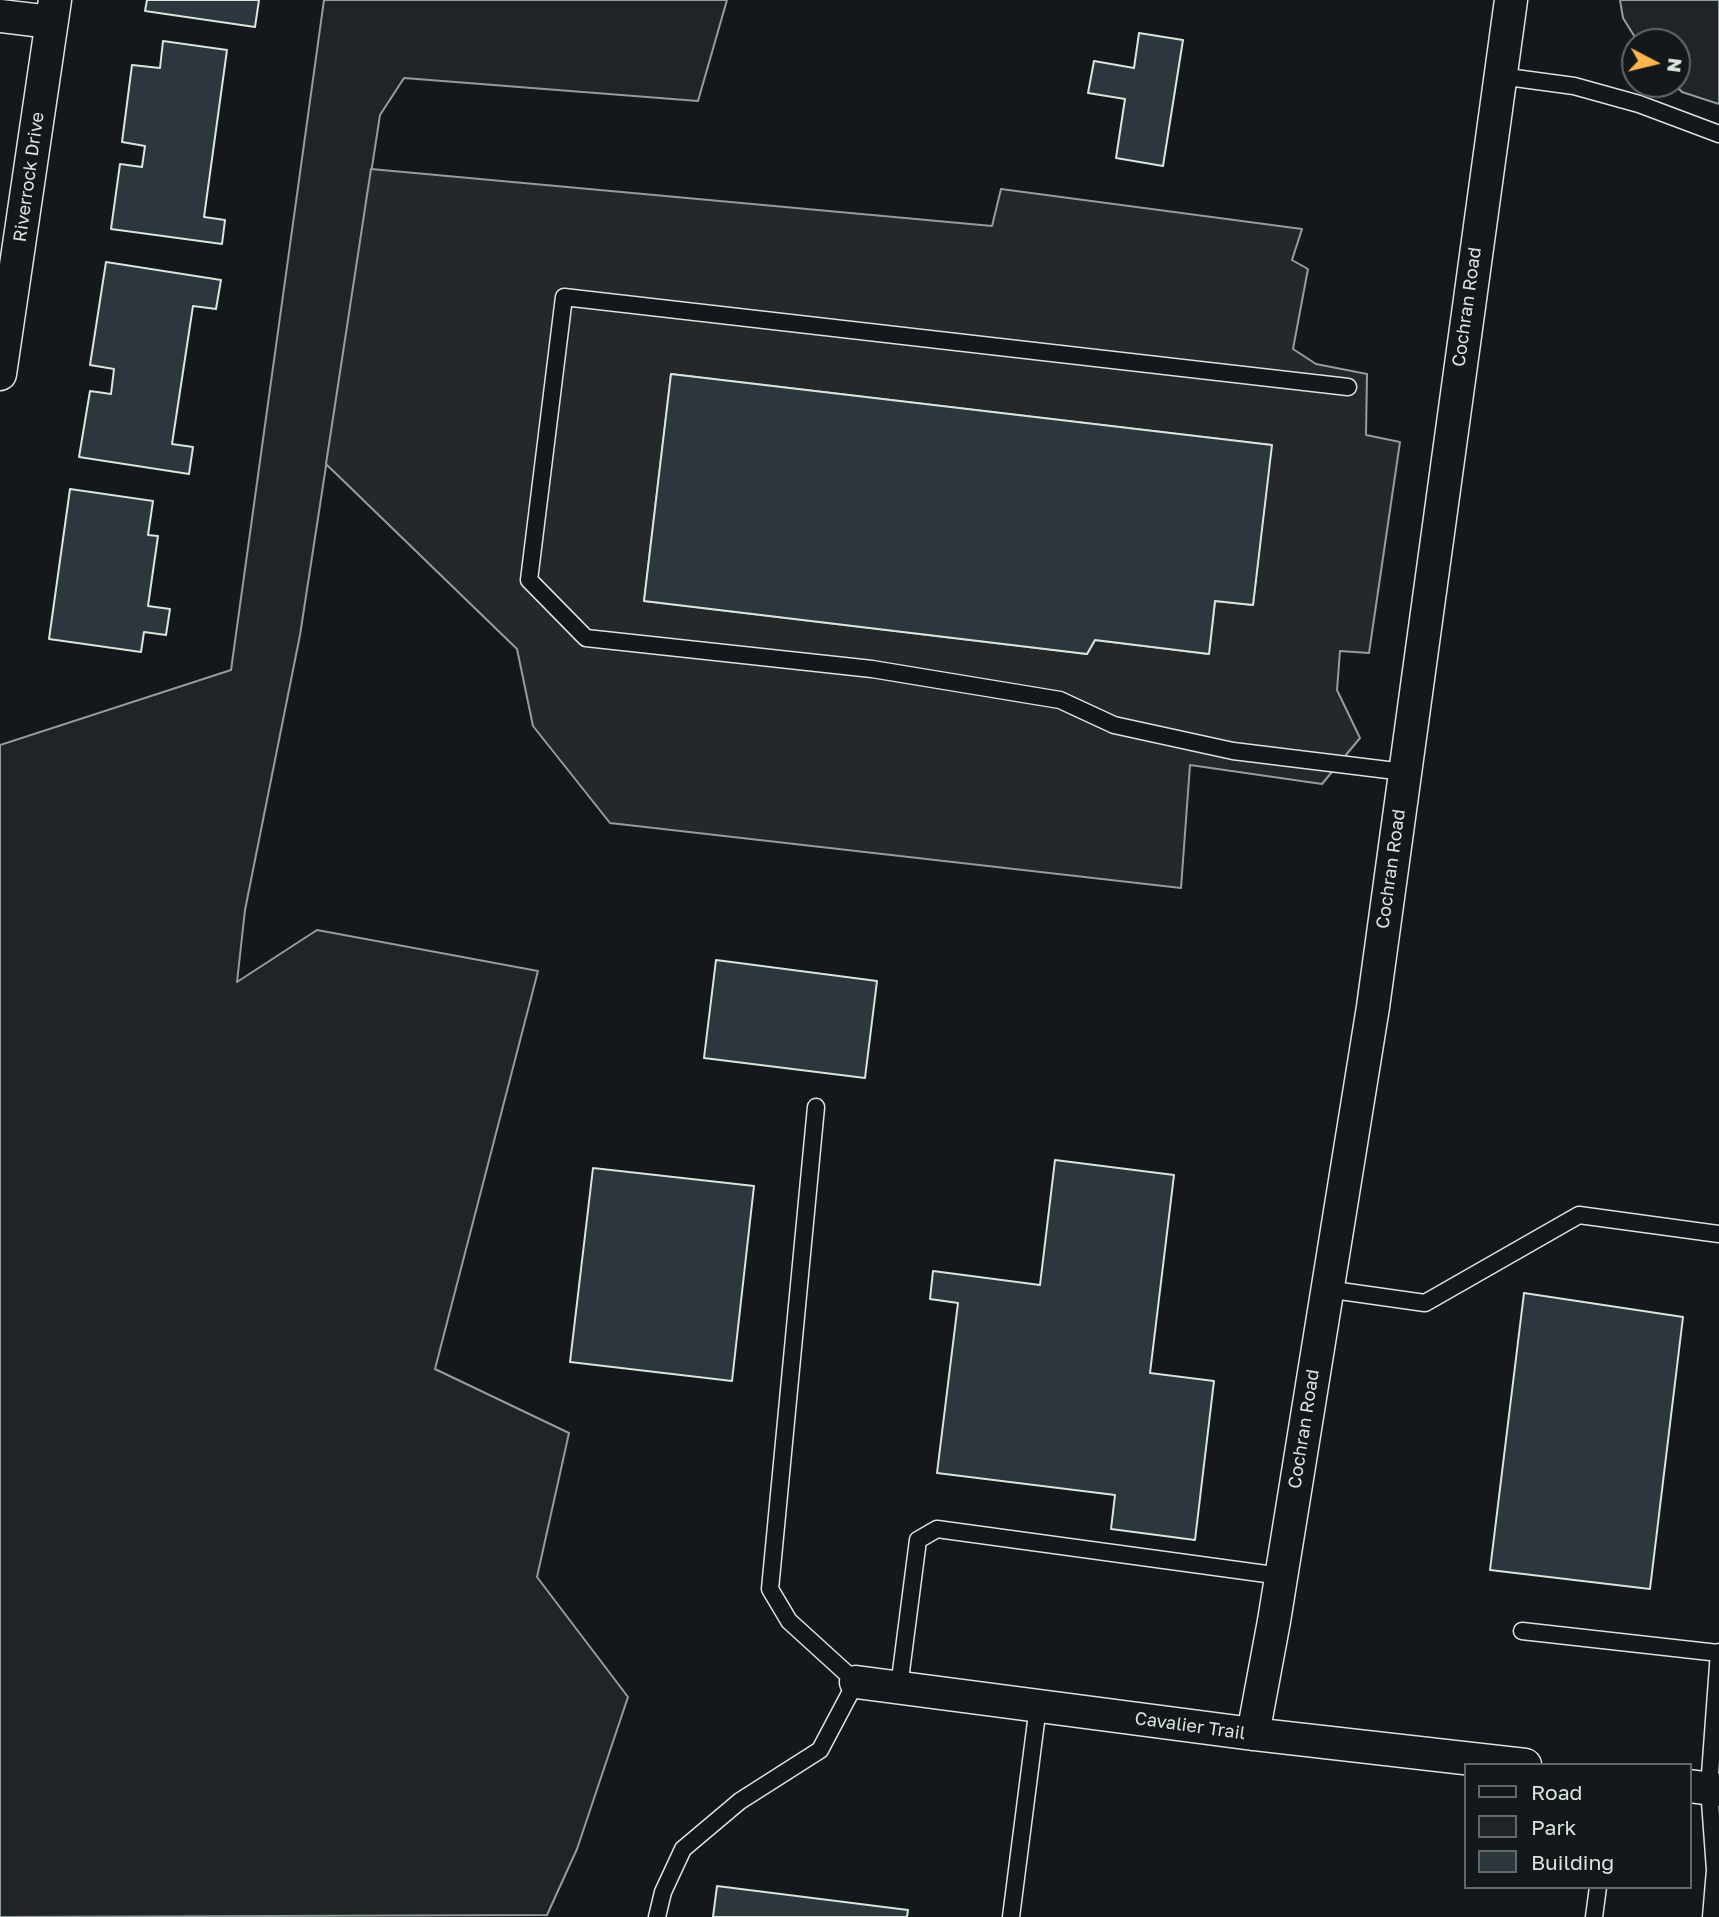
<!DOCTYPE html>
<html>
<head>
<meta charset="utf-8">
<style>
  body { margin:0 }
  #map { position:relative; width:1719px; height:1917px; overflow:hidden; background:#14181c; font-family:"Golos Text",sans-serif }
  canvas { display:block }
  .legend { position:absolute; left:1464px; top:1763px; width:228px; height:126px; box-sizing:border-box; background:#14181c; border:2px solid #626a69; margin:0; padding:9px 12px; list-style:none; font-size:21px; color:#d8e6dc }
  .legend li { display:flex; align-items:center; gap:14px; height:35px }
  .legend b { width:35px; border:2px solid #626a69 }
  .north { position:absolute; left:1621px; top:28px; width:70px; height:70px; box-sizing:border-box; background:#14181c; border:2px solid #626a69; border-radius:50%; rotate:97deg; font-size:19px; font-weight:700; line-height:28px; text-align:center; color:#d8e6dc }
  .north::after { content:''; display:block; margin:auto; width:24px; height:32px; background:#ffb74d; clip-path:polygon(50% 0,100% 100%,50% 72%,0 100%) }
</style>
</head>
<body>
<div id="map">
<canvas width="1719" height="1917"></canvas>
<ul class="legend">
<li><b style="height:9px;background:#14181c"></b>Road</li>
<li><b style="height:19px;background:#202428"></b>Park</li>
<li><b style="height:19px;background:#2c363c"></b>Building</li>
</ul>
<div class="north">N</div>
</div>
<script>
const c = document.querySelector('canvas').getContext('2d');
c.lineJoin = 'round';
function fill(path, color) { c.fillStyle = color; c.fill(path, 'evenodd'); }
const poly = rows => new Path2D(rows.map(r => 'M' + r).join(''));
function strokePath(path, color, width, dash) { c.strokeStyle = color; c.lineWidth = width; c.lineCap = dash ? 'butt' : 'round'; c.setLineDash(dash || []); c.stroke(path); }
function drawText(font, color, halo, rows, align = 'center') {
  c.font = font + ' "Golos Text",sans-serif'; c.lineWidth = 5; c.setLineDash([]); c.textBaseline = 'middle'; c.strokeStyle = halo; c.fillStyle = color; for (const [text, x, y, turn = 0] of rows) {
    c.save(); c.translate(x, y); c.rotate((+turn || 0) * Math.PI / 180); c.textAlign = isNaN(turn) ? turn : align; if (halo) c.strokeText(text, 0, 0); c.fillText(text, 0, 0); c.restore();
  }
}
const green = poly([
  [324,0,727,0,698,101,404,78,380,115,300,635,245,910,237,982,317,930,538,971,435,1369,569,1433,537,1577,628,1697,577,1849,547,1915,0,1917,0,745,231,670,324,0],
  [1620,0,1719,0,1719,104,1682,92,1674,84,1677,84,1677,42,1638,42,1623,18,1620,0]
]);
const parking = poly([
  [371,169,992,226,1001,189,1302,229,1292,260,1308,269,1293,349,1316,364,1367,374,1366,435,1400,442,1369,653,1340,651,1337,690,1360,738,1322,784,1190,765,1181,888,610,823,533,726,517,649,326,464,371,169],
  [671,374,1271,445,1253,605,1215,601,1209,654,1095,640,1087,654,644,601,671,374]
]);
const building = poly([
  [147,0,259,0,255,27,145,11,147,0],
  [1139,33,1183,40,1163,166,1116,158,1125,99,1088,93,1094,61,1134,68,1139,33],
  [163,41,227,50,204,217,225,220,222,244,111,229,120,164,142,167,145,146,122,142,132,65,160,68,163,41],
  [106,262,221,280,216,309,193,306,172,444,193,447,189,474,79,457,90,391,111,394,114,369,90,365,106,262],
  [671,374,1272,445,1253,605,1215,601,1209,654,1095,640,1087,654,644,601,671,374],
  [70,489,153,501,148,535,158,536,148,606,170,609,166,635,144,632,141,652,49,639,70,489],
  [716,960,877,981,865,1078,704,1058,716,960],
  [1055,1160,1174,1175,1150,1373,1214,1381,1195,1540,1111,1529,1115,1495,937,1473,958,1303,930,1299,933,1271,1040,1285,1055,1160],
  [593,1168,754,1186,732,1381,570,1362,593,1168],
  [1524,1293,1683,1317,1650,1589,1490,1570,1524,1293],
  [717,1886,908,1910,907,1917,713,1917,717,1886]
]);
const service = poly([
  [1500,76,1574,86,1639,104,1719,134],
  [1348,387,564,297,529,580,586,638,872,669,1060,700,1114,725,1233,751,1404,772],
  [1326,1289,1425,1303,1579,1215,1719,1234],
  [1522,1631,1719,1653],
  [899,1687,918,1540,937,1529,1281,1576],
  [657,1917,663,1892,683,1849,740,1801,820,1750,856,1682,789,1621,770,1589,816,1107],
  [1011,1917,1038,1706],
  [1594,1917,1598,1887],
  [1711,1917,1715,1870,1709,1788,1719,1652]
]);
const minor = poly([
  [0,16,51,22],
  [0,374,55,0],
  [856,1682,1253,1734,1525,1765],
  [1253,1734,1274,1621,1373,1007,1511,0],
  [1689,1786,1719,1790]
]);
const streetNames = [
  ["Riverrock Drive",29,177,-82],
  ["Cochran Road",1467,307,-82],
  ["Cochran Road",1391,869,-82],
  ["Cochran Road",1304,1429,-81],
  ["Cavalier Trail",1190,1726,8]
];
fill(green, '#202428');
strokePath(green, '#939e99', 2);
fill(parking, '#24282b');
strokePath(parking, '#939e99', 2);
fill(building, '#2c363c');
strokePath(building, '#d8e6dc', 2);
strokePath(service, '#d8e6dc', 19);
strokePath(minor, '#d8e6dc', 35);
strokePath(service, '#14181c', 16);
strokePath(minor, '#14181c', 32);
drawText('18px', '#d8e6dc', '#14181c', streetNames);
</script>
</body>
</html>
